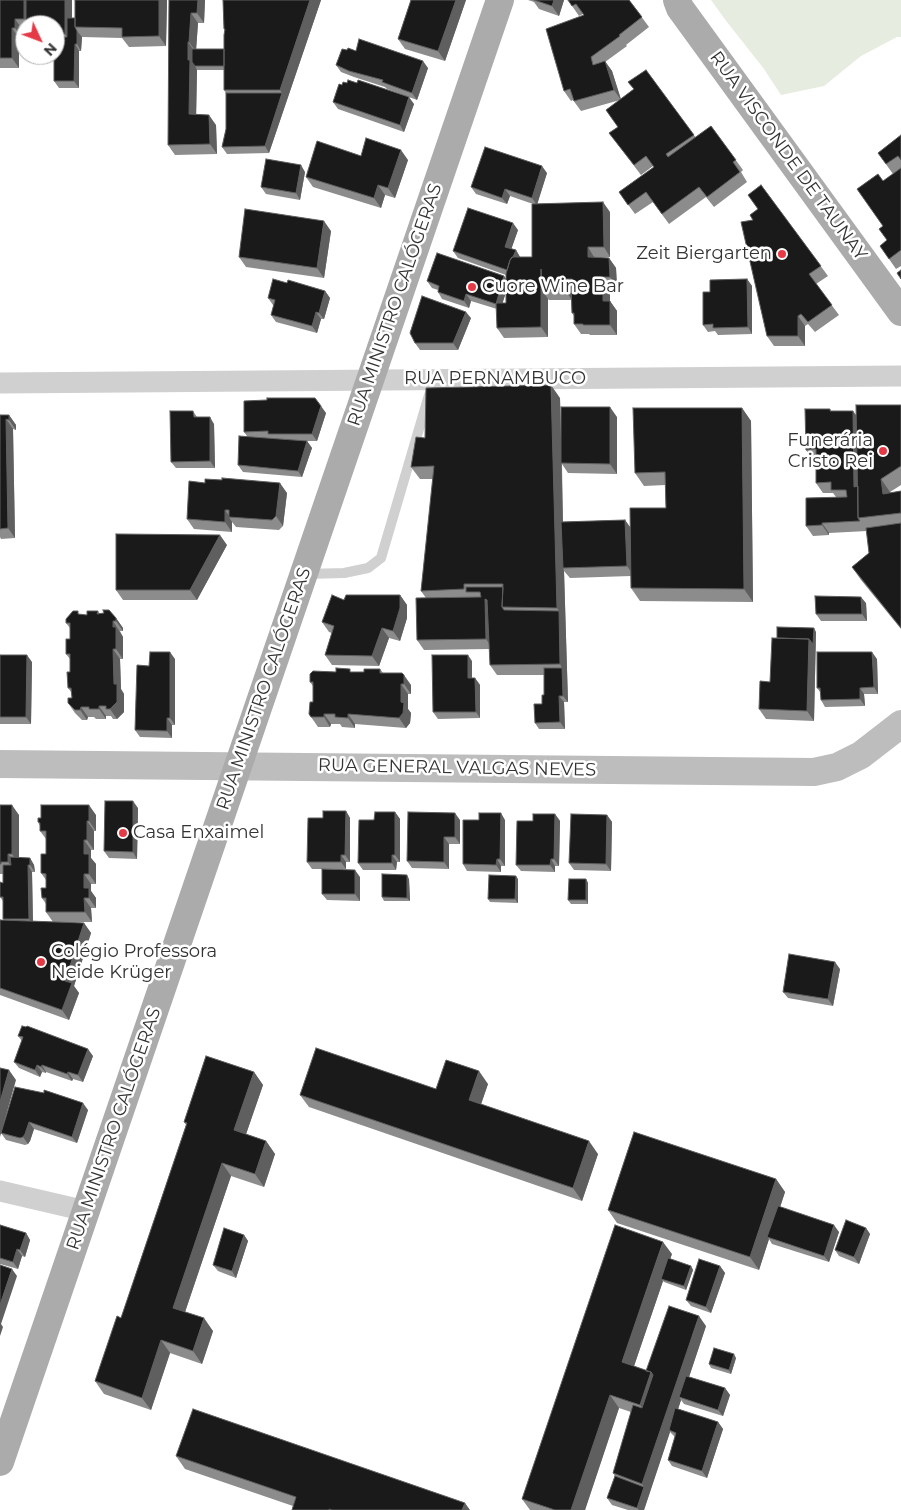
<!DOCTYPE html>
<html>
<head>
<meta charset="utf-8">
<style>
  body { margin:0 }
  #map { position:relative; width:901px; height:1510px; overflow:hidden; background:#fff; font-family:Montserrat,sans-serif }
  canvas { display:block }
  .north { position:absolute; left:15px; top:15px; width:50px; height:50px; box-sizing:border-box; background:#fff; border:1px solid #adadad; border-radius:50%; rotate:133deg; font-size:14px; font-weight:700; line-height:20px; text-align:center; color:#333 }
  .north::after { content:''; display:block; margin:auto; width:18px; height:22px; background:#e63946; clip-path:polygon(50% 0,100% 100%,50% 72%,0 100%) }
</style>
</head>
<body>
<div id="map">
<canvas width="901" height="1510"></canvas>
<div class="north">N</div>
</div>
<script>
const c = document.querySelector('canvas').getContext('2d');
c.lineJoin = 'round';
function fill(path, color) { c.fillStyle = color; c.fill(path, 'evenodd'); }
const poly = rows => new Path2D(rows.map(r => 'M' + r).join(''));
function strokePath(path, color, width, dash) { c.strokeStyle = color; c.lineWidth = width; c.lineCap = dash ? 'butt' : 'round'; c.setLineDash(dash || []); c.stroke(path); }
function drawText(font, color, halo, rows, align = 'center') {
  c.font = font + ' Montserrat,sans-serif'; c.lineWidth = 5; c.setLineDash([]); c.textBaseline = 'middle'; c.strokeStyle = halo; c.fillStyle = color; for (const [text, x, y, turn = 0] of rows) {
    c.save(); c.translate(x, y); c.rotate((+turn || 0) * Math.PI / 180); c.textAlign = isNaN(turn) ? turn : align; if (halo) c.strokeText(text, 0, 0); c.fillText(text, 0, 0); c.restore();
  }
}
const green = poly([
  [711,0,901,0,901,37,897,37,861,56,824,86,781,95,764,69,727,22]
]);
const lane = poly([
  [306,574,344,573,368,568,381,558,429,395]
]);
const street = poly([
  [0,383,901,376],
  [0,1191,86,1211]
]);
const secondary = poly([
  [0,764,814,772,837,767,861,755,901,724]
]);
const primary = poly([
  [677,0,680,8,901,312],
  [0,1462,500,0]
]);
const wall = poly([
  [0,0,72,0,72,18,75,18,75,0,167,0,166,46,129,47,122,38,82,37,81,51,79,51,79,88,59,88,54,81,55,55,55,25,25,25,25,29,22,29,22,38,19,38,19,68,0,68],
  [169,0,209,0,205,0,204,23,198,23,196,49,224,49,225,31,224,29,223,0,321,0,269,153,227,154,222,147,226,129,226,93,224,90,224,70,197,70,196,114,216,125,217,154,175,155,168,145],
  [411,0,466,0,445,61,405,49,398,39],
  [528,0,564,0,559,16,539,9,534,2],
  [568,0,629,0,649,27,626,45,627,46,605,62,612,71,621,99,634,89,628,82,646,70,696,138,711,126,743,170,741,172,747,182,714,207,706,197,669,224,653,202,635,214,619,192,654,167,653,166,641,175,609,133,618,127,606,110,620,100,581,111,573,100,571,101,564,91,584,15,583,14,579,16],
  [356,51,428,68,417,100,387,89,385,87,354,77,341,72,336,65],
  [347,83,414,104,404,132,338,109,333,102,342,85],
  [901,135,901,266,896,269,880,246,887,240,883,226,883,181,893,174,878,153],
  [361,156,408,160,395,198,385,195,381,208,313,187,306,177],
  [305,172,300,200,266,194,261,187],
  [547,173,537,204,610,212,610,257,594,258,609,258,616,268,617,287,610,287,610,301,617,311,617,335,590,335,589,334,581,334,574,324,574,316,572,313,571,300,549,300,548,299,548,337,504,338,497,328,497,309,471,301,469,308,442,299,438,292,438,290,432,288,427,281,506,279,506,275,458,258,453,251,518,230,511,249,516,250,520,257,532,257,533,204,510,196,507,204,476,194,471,187],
  [506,292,506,303,503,303,503,301],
  [761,185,828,276,816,284,839,315,815,332,808,324,805,326,805,346,774,346,767,336,753,220,750,215,758,209],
  [331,231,324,278,246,267,239,257],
  [747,279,752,286,752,334,718,335,715,331,708,332,703,325,710,292],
  [287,283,325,291,330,298,324,319,321,319,317,333,276,322,271,315,274,305,273,305,268,298],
  [471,318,458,350,420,350,415,343],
  [560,398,561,446,617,417,617,474,568,473,562,464,563,522,625,520,630,527,666,508,665,485,644,486,635,473,742,408,751,421,753,602,640,601,631,588,631,576,570,578,564,571,568,702,564,702,565,729,539,729,535,723,542,704,544,695,544,675,497,675,490,665,489,649,424,650,417,640,426,598,421,591,433,479,420,479,411,467,425,438],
  [901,405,901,485,890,492,890,493,901,491,901,629,861,580,852,567,869,553,867,531,829,533,829,535,813,536,806,526,836,497,833,493,823,493,816,483,816,460,813,460,806,450,830,409,831,411,853,411,856,415],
  [193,411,197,417,214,424,215,468,176,468,171,462],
  [326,413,317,441,306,441,307,441,312,448,302,477,243,472,238,465,247,436,244,432],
  [0,415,9,415,16,425,16,430,13,429,15,538,1,539,0,537],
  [205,483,287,493,283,526,279,530,236,527,232,522,232,532,194,529,187,519],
  [227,545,197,600,123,600,116,590],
  [400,595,407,605,407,618,400,641,389,638,379,666,332,665,325,655,332,633,329,632,322,622,344,600],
  [866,603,867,621,821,621,816,614],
  [98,611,100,614,116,618,123,628,123,631,120,631,123,637,123,659,120,659,121,689,124,694,124,712,117,719,113,719,111,716,106,716,106,719,96,719,94,717,88,717,87,720,82,720,75,713,68,703,72,698,72,693,68,688,70,672,70,659,66,654,70,639,70,628,66,623,80,615,87,615],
  [816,632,814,721,766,719,759,709,770,682,777,638],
  [0,655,32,662,31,724,0,724],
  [175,659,175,725,172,725,172,738,140,737,135,730,149,666],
  [877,659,878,694,864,694,865,706,825,707,821,700,821,693,817,688],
  [472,661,472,678,475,678,480,685,480,718,438,719,433,712],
  [380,669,383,673,411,685,411,694,408,694,408,709,411,713,410,723,406,728,355,724,355,728,342,727,340,724,331,724,330,727,318,727,309,714,313,702,313,686,310,682,352,672,364,672],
  [0,805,19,815,19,858,30,858,34,865,35,872,32,872,33,921,53,922,46,912,46,904,42,898,46,888,46,880,41,873,46,854,46,839,40,831,40,826,38,822,96,815,96,831,94,831,94,850,91,850,91,858,96,864,96,884,91,884,91,891,96,898,96,908,91,908,92,922,58,922,84,923,91,933,74,986,79,993,69,1020,0,995,0,920,4,920,3,919,3,901,0,897,3,883,3,874,0,874],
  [138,808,137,859,109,858,104,851],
  [346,811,350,818,350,862,346,862,346,869,312,869,307,862,323,818],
  [395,812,400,819,400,862,397,862,396,870,363,870,358,863,374,820],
  [555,814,560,821,559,866,555,866,555,872,521,871,516,865,533,821],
  [607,815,612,822,611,871,574,870,569,863],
  [460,820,460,844,449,844,449,869,412,868,407,861],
  [505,820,505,866,501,866,501,872,467,871,463,864],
  [360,877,360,901,327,900,322,894],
  [409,879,410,901,384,901,382,897],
  [518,879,518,903,490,902,488,899],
  [586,879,588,883,588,904,571,904,568,900],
  [840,969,833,1006,788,998,783,992],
  [18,1036,93,1056,83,1082,73,1079,72,1081,46,1072,46,1073,42,1072,40,1077,19,1068,14,1062,22,1041],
  [254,1072,263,1085,246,1134,266,1141,275,1154,264,1187,231,1176,185,1312,213,1331,202,1364,170,1353,151,1410,104,1394,95,1381,121,1318,186,1125,184,1122],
  [488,1084,481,1104,598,1154,582,1201,309,1107,300,1095,436,1089],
  [15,1087,88,1110,77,1143,34,1129,30,1141,28,1144,25,1145,6,1140,1,1133],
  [776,1179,785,1192,780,1207,839,1232,829,1262,772,1244,769,1239,759,1270,617,1223,608,1210],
  [0,1225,26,1233,30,1240,25,1257,22,1256,18,1269,0,1264],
  [866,1228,870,1234,859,1264,839,1256,835,1250],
  [244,1235,248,1241,236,1278,218,1271,213,1265],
  [672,1254,670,1259,691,1266,693,1270,686,1290,664,1282,663,1281,634,1366,646,1371,706,1326,689,1377,725,1388,730,1395,723,1416,684,1404,681,1400,678,1409,718,1422,723,1429,707,1478,672,1466,668,1460,675,1437,670,1432,644,1510,628,1510,612,1505,607,1498,615,1476,613,1473,631,1412,619,1408,585,1510,530,1510,522,1499],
  [720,1266,725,1273,711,1313,691,1306,686,1300],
  [736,1358,731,1374,711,1368,709,1364],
  [176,1456,470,1510,292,1510,293,1506,185,1469]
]);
const shadedWall = poly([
  [24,0,28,0,28,25,24,19],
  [65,0,72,0,72,44,65,34],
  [159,0,167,0,166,46,159,36],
  [198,0,205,0,204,23,197,13],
  [310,0,321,0,287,100,280,90],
  [456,0,466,0,445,61,438,51],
  [554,0,564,0,559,16,552,6],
  [191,13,198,23,196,52,189,42],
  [15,19,22,29,22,38,15,28],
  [12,28,19,38,19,68,12,58],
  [77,31,82,37,81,51,77,44],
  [188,42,195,52,195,66,197,70,196,124,189,114],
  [75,44,79,51,79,88,74,81],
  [423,61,428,68,417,100,412,93],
  [605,61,612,71,621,100,614,90],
  [282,93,287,100,269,153,265,146],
  [409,97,414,104,404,132,400,125],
  [209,115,216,125,217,154,210,144],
  [401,150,408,160,395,198,388,188],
  [301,165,305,172,300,200,296,193],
  [542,166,547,173,537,205,532,198],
  [378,185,385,195,381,208,374,198],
  [505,189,510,196,507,204,502,198],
  [603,202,610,212,610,257,604,247],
  [324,221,331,231,324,278,317,268],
  [513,223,518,230,510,253,505,247],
  [588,247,594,257,595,267,588,257],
  [516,250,520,257,509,271],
  [609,258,616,268,617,287,610,277],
  [541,269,542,290,548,299,548,337,541,327],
  [504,276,509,283,500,311,496,304],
  [603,277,610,287,610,301,617,311,617,335,610,325,603,301],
  [565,279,572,288,572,300,565,290],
  [747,279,752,286,752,334,748,327],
  [325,291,330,298,324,319,319,313],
  [466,294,471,301,469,308,464,301],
  [316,312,321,319,317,333,312,326],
  [466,312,471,318,458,350,453,343],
  [798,316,805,326,805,346,798,336],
  [551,385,560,398,564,568,563,568,564,571,568,702,563,696,562,668,560,664,559,611,557,608],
  [321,406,326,413,317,441,312,434],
  [610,407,617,417,617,474,610,464],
  [742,408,751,421,753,602,744,589],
  [853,411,860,421,867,517,854,487],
  [9,415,16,425,16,430,9,420],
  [210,417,214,424,215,468,210,461],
  [6,419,13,429,15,538,8,528],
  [307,441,312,448,302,477,298,471],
  [881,479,890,492,892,506,883,494],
  [280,483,287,493,283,526,276,516],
  [225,510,230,517,229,517,232,522,232,532,225,522],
  [625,520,632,530,634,576,627,566],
  [822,523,829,533,829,535,822,525],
  [220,535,227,545,197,600,190,590],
  [400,595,407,605,407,618,400,641,393,631],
  [861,597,866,603,867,621,862,614],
  [485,599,492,609,493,649,486,639],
  [116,618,123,628,123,631,116,621],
  [113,621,123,637,123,659,116,649,113,627],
  [382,628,389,638,379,666,372,656],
  [814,628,816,632,814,721,807,711,809,639],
  [113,649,120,659,121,689,124,694,124,712,117,719,110,709,114,684],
  [170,652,175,659,175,725,170,718],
  [872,652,877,659,878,694,874,687],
  [27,655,32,662,31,724,26,717],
  [468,655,472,661,472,685,468,678],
  [404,675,411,685,411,694,404,684],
  [475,678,480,685,480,718,476,712],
  [401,684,408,694,408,709,411,713,410,723,406,728,399,718,401,702],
  [860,688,864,694,865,706,860,699],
  [559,696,564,702,565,729,560,722],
  [99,706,106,716,106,719,99,709],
  [81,707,88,717,87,720,80,710],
  [324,714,331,724,330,727,324,717],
  [348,714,355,724,355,728,348,718],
  [167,718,172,725,172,738,167,731],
  [133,801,138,808,137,859,133,852],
  [12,805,19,815,19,864,12,854],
  [89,805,96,815,96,831,89,821],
  [346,811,350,818,350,862,345,855],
  [395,812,400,819,400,862,395,855],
  [455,813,460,820,460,844,455,837],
  [501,813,505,820,505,866,500,859],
  [555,814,560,821,559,866,554,859],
  [607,815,612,822,611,871,606,864],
  [87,821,94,831,94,850,87,840],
  [444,837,449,844,449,869,444,862],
  [84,840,91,850,91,858,96,864,96,884,89,874,84,854],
  [8,854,15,864,15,872,8,862],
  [341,855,346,862,346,869,341,862],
  [392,855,397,862,396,870,392,863],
  [30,858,34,865,35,872,30,865],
  [497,859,501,866,501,872,496,865],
  [551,859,555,866,555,872,550,865],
  [28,865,32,872,33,926,29,919],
  [355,870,360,877,360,901,355,894],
  [84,874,91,884,91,891,96,898,96,908,89,898,84,888],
  [407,875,409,879,410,901,407,898],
  [516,876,518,879,518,903,515,899],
  [586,879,588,883,588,904,586,900],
  [84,898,91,908,92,922,85,912],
  [84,923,91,933,74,986,79,993,69,1020,62,1010,65,981],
  [835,962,840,969,833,1006,828,999],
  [88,1049,93,1056,83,1082,78,1075],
  [37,1065,42,1072,40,1077,35,1070],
  [42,1065,46,1072,46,1073,41,1067],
  [9,1070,16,1080,0,1137,0,1102],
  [479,1071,488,1084,478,1113,469,1100],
  [68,1072,73,1079,72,1081,67,1074],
  [254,1072,263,1085,243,1143,234,1130],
  [83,1103,88,1110,77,1143,72,1137],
  [29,1122,34,1129,30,1141,28,1144,23,1137],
  [266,1141,275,1154,264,1187,255,1174],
  [589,1141,598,1154,582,1201,573,1188],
  [222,1163,231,1176,182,1321,173,1308],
  [776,1179,785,1192,770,1238,767,1237,769,1239,759,1270,750,1257],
  [834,1225,839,1232,829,1262,824,1256],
  [866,1228,870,1234,859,1264,854,1257],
  [26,1233,30,1240,25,1257,20,1250],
  [244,1235,248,1241,236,1278,232,1271],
  [663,1242,672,1254,663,1279,661,1279,663,1281,631,1375,622,1362],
  [17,1249,22,1256,18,1269,13,1262],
  [691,1266,693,1270,686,1290,684,1286],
  [720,1266,725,1273,711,1313,706,1307],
  [12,1269,17,1276,1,1324,3,1327,0,1336,0,1305],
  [699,1316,706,1326,682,1398,679,1397,681,1400,671,1431,669,1430,670,1432,644,1510,639,1510,637,1508,644,1487,642,1484],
  [204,1318,213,1331,202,1364,193,1351],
  [161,1340,170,1353,151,1410,142,1398],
  [734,1354,736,1358,731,1374,729,1370],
  [651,1372,660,1385,649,1418,640,1405],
  [725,1388,730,1395,723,1416,718,1410],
  [610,1395,619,1408,585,1510,571,1510],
  [718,1422,723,1429,707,1478,702,1471],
  [465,1503,470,1510,462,1510]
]);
const building = poly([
  [0,0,24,0,24,19,15,19,15,28,12,28,12,58,0,58,0,0],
  [26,0,65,0,65,34,55,34,55,25,26,25,26,0],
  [75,0,159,0,159,36,122,37,122,28,75,27,75,0],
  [169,0,198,0,197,13,191,13,189,42,188,42,188,60,190,60,189,114,209,115,210,144,168,145,169,0],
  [223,0,310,0,280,90,224,90,224,35,225,29,224,29,223,0],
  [411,0,456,0,438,51,398,39,411,0],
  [534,0,554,0,552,6,534,0],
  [568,0,629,0,642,17,619,35,620,36,591,57,593,65,605,61,614,90,574,101,570,89,564,91,546,29,584,15,576,4,572,6,568,0],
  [67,18,75,18,75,27,77,31,77,44,75,44,74,81,54,81,54,55,55,55,55,37,67,37,67,18],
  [359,39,423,61,412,93,382,82,383,80,349,71,336,65,342,49,347,50,348,48,356,51,359,39],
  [192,49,224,49,224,66,195,66,192,62,192,49],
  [646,70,694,135,666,154,668,157,711,126,736,160,733,162,740,172,707,197,699,187,662,214,646,192,628,205,619,192,654,167,646,156,634,165,609,133,618,127,606,110,634,89,628,82,646,70],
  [348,80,357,83,358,80,409,97,400,125,333,102,339,84,342,85,343,82,347,83,348,80],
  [226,93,282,93,265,146,222,147,226,129,226,93],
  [901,135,901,160,898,156,886,164,878,153,901,135],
  [366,138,401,150,388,188,378,185,374,198,306,177,317,141,361,156,366,138],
  [485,147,542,166,532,198,505,189,502,198,471,187,485,147],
  [266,159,301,165,296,193,261,187,266,159],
  [901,168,901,250,889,259,880,246,887,240,879,229,883,226,857,189,878,174,883,181,901,168],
  [761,185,821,266,809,274,832,305,808,322,801,314,798,316,798,336,767,336,741,222,753,220,750,215,758,209,748,195,761,185],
  [603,202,604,247,588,247,588,257,609,258,610,277,603,277,603,301,610,301,610,325,583,325,583,324,574,324,574,313,572,313,571,283,572,283,572,279,565,279,565,290,542,290,541,269,541,327,497,328,496,303,506,303,506,274,510,260,512,257,532,257,532,204,603,202],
  [468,208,513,223,505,247,516,250,513,257,510,260,507,270,453,251,468,208],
  [245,209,324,221,317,268,239,257,245,209],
  [437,253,504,276,496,304,466,294,464,301,438,292,439,286,427,281,437,253],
  [901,270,901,279,897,273,901,270],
  [273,279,287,283,288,280,325,291,319,313,316,312,312,326,271,315,275,300,268,298,273,279],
  [747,279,748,327,713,328,713,324,703,325,703,292,710,292,710,280,747,279],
  [422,296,466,312,453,343,415,343,410,333,422,296],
  [551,385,557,608,502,607,503,584,464,584,464,589,421,591,434,466,411,467,416,437,425,438,426,388,551,385],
  [267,398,315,398,321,406,312,434,268,434,268,431,244,432,244,401,267,400,267,398],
  [856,405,901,405,901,466,881,479,883,494,901,491,901,513,858,518,856,405],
  [561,407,610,407,610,464,561,463,561,407],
  [633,408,742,408,744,589,631,588,630,508,666,508,665,472,635,473,633,408],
  [805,409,830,409,830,411,853,411,854,487,858,486,858,518,860,521,822,523,822,525,806,526,806,498,847,497,846,490,831,490,831,482,816,483,816,449,806,450,805,409],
  [170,411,193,411,194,417,210,417,210,461,171,462,170,411],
  [0,415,9,415,9,420,6,419,8,528,0,529,0,415],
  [239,436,307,441,298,471,238,465,239,436],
  [222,478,280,483,276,516,272,520,229,517,229,510,225,510,225,522,187,519,189,481,205,483,205,479,222,480,222,478],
  [625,520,627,566,563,568,561,522,625,520],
  [901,523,901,628,852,567,869,553,866,528,901,523],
  [116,534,220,535,190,590,116,590,116,534],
  [466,587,503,587,502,607,504,610,559,611,560,664,490,665,487,600,485,599,486,639,417,640,416,598,481,597,480,592,466,592,466,587],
  [332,595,344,600,346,595,400,595,400,608,393,631,382,628,372,656,325,655,334,626,322,622,332,595],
  [815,596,861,597,862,614,816,614,815,596],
  [103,610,109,610,116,618,116,621,113,621,113,627,116,627,116,649,113,649,114,684,117,684,117,702,110,709,106,709,106,706,99,706,99,709,89,709,89,707,81,707,80,710,75,710,68,703,68,698,72,698,71,688,68,688,67,672,70,672,70,654,66,654,66,639,70,639,70,623,66,623,66,619,73,611,78,611,78,614,87,615,87,611,98,611,97,614,104,613,103,610],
  [777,627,814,628,813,644,809,639,777,638,777,627],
  [772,638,809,639,807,711,759,709,760,681,770,682,772,638],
  [150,652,170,652,170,718,167,718,167,731,135,730,137,665,149,666,150,652],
  [817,652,872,652,874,687,860,688,860,699,821,700,820,688,817,688,817,652],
  [0,655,27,655,26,717,0,717,0,655],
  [432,655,468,655,468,678,475,678,476,712,433,712,432,655],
  [336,668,350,669,350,672,364,672,364,669,380,669,380,673,402,673,404,675,404,684,401,684,401,702,404,703,403,713,399,718,348,714,348,718,335,717,335,714,324,714,324,717,311,717,309,714,310,702,313,702,313,682,310,682,310,674,313,671,336,672,336,668],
  [544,668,562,668,563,696,559,696,560,722,535,723,534,704,542,704,542,695,544,695,544,668],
  [105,801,133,801,133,852,104,851,105,801],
  [0,805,12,805,12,854,8,854,8,862,1,862,1,864,0,864,0,805],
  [41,805,89,805,89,821,87,821,87,840,84,840,84,854,89,854,89,874,84,874,84,888,89,888,89,898,84,898,85,912,46,912,46,898,42,898,41,888,46,888,46,874,41,873,41,854,46,854,46,831,40,831,40,823,38,822,38,818,41,818,41,805],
  [323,811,346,811,345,855,341,855,341,862,307,862,308,818,323,818,323,811],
  [375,812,395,812,395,855,392,855,392,863,358,863,359,820,374,820,375,812],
  [408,812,455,813,455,837,444,837,444,862,407,861,408,812],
  [479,813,501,813,500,859,497,859,496,865,463,864,463,820,479,820,479,813],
  [533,814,555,814,554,859,551,859,550,865,516,865,517,821,533,821,533,814],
  [571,814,607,815,606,864,569,863,571,814],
  [10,857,30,858,30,865,28,865,29,919,3,919,3,897,0,897,0,882,3,883,3,865,11,865,10,857],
  [322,869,355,870,355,894,322,894,322,869],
  [382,874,407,875,407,898,382,897,382,874],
  [489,875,516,876,515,899,488,899,489,875],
  [569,879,586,879,586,900,568,900,569,879],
  [0,920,84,923,65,981,72,983,62,1010,0,988,0,920],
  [789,954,835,962,828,999,783,992,789,954],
  [22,1026,26,1027,27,1026,88,1049,78,1075,68,1072,67,1074,42,1065,41,1067,37,1065,35,1070,14,1062,23,1037,18,1036,22,1026],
  [316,1048,436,1089,446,1060,479,1071,469,1100,589,1141,573,1188,300,1095,316,1048],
  [206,1056,254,1072,234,1130,266,1141,255,1174,222,1163,173,1308,204,1318,193,1351,161,1340,142,1398,95,1381,117,1316,121,1318,187,1123,184,1122,206,1056],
  [0,1068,9,1070,0,1102,0,1068],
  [15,1087,44,1093,44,1090,83,1103,72,1137,29,1122,25,1134,23,1137,20,1138,1,1133,15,1087],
  [634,1132,776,1179,750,1257,608,1210,634,1132],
  [778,1206,834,1225,824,1256,767,1237,778,1206],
  [846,1220,866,1228,854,1257,835,1250,846,1220],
  [0,1225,26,1233,20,1250,17,1249,13,1262,0,1258,0,1225],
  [615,1225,663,1242,622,1362,651,1372,640,1405,610,1395,571,1510,555,1510,522,1499,615,1225],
  [224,1228,244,1235,232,1271,213,1265,224,1228],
  [668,1258,691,1266,684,1286,661,1279,668,1258],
  [699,1259,720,1266,706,1307,686,1300,699,1259],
  [0,1265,12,1269,0,1305,0,1265],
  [669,1306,699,1316,642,1484,613,1473,633,1405,642,1408,653,1375,651,1372,646,1371,669,1306],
  [714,1348,734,1354,729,1370,709,1364,714,1348],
  [686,1376,725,1388,718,1410,679,1397,686,1376],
  [675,1408,718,1422,702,1471,668,1460,676,1433,669,1430,675,1408],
  [193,1409,465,1503,462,1510,332,1510,329,1509,329,1510,292,1510,296,1497,176,1456,193,1409],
  [615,1476,644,1487,637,1508,607,1498,615,1476]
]);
const markers = [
  [782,254,5,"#e63946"],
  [472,287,5,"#e63946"],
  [883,451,5,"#e63946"],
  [123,833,5,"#e63946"],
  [41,962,5,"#e63946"]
];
const streetNames = [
  ["RUA VISCONDE DE TAUNAY",788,156,54],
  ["RUA MINISTRO CALÓGERAS",395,305,-71],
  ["RUA PERNAMBUCO",495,379],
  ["RUA MINISTRO CALÓGERAS",264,689,-71],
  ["RUA GENERAL VALGAS NEVES",457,768,1],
  ["RUA MINISTRO CALÓGERAS",114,1129,-71]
];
const poiNames = [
  ["Zeit Biergarten",772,254,"right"],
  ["Cuore Wine Bar",482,287],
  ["Funerária",873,441,"right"],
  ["Cristo Rei",873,462,"right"],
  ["Casa Enxaimel",133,833],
  ["Colégio Professora",51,952],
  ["Neide Krüger",51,973]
];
fill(green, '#e6ecdf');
strokePath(lane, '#d0d0d0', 10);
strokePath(street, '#d0d0d0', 21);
strokePath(secondary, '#bdbdbd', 28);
strokePath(primary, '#ababab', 28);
fill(wall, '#8c8c8c');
fill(shadedWall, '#5f5f5f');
fill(building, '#1a1a1a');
strokePath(building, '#5f5f5f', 1);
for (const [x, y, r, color] of markers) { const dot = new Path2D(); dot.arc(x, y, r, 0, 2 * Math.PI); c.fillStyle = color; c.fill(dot); strokePath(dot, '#fff', 2); }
drawText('18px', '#333', '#fff', streetNames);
drawText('18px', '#333', '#fff', poiNames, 'left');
</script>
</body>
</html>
